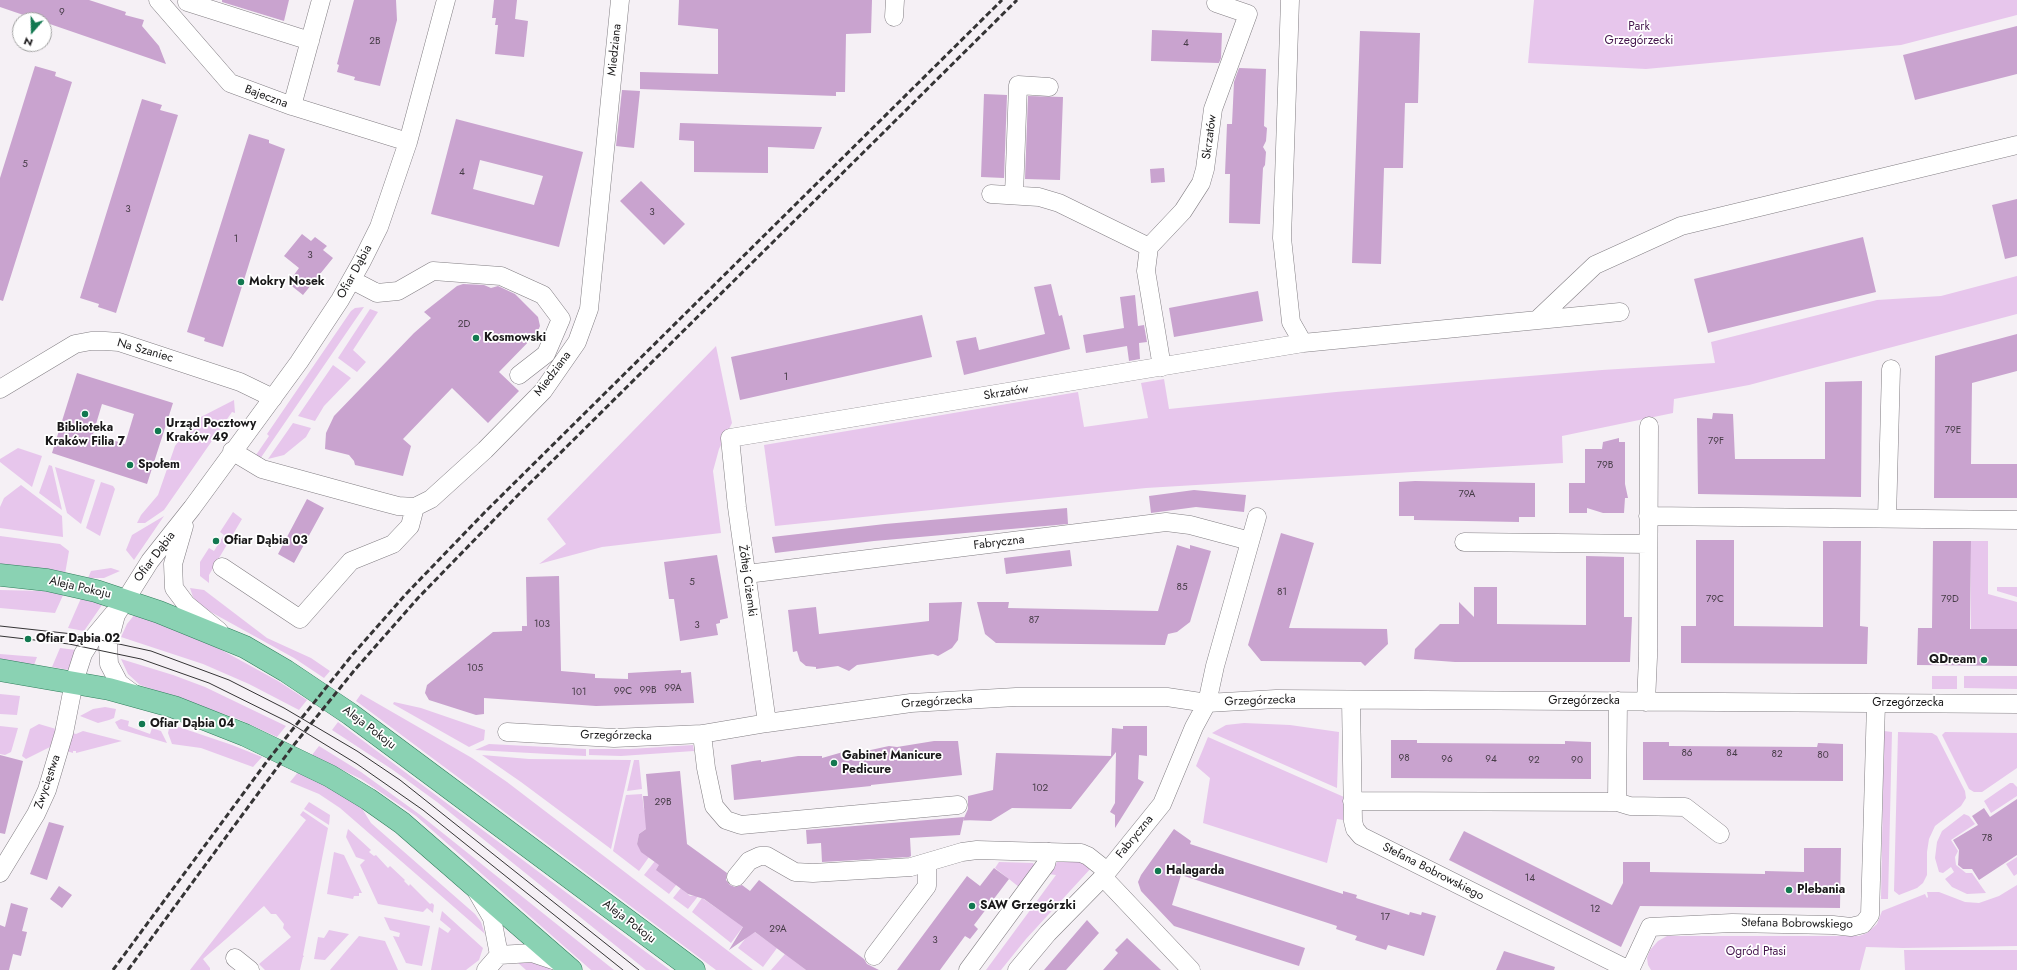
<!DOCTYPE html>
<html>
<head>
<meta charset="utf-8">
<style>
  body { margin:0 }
  #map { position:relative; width:2017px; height:970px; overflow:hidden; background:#f5f0f5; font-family:Jost,sans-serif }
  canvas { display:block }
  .north { position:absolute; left:12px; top:12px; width:40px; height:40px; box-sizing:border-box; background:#fff; border:1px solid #a3a3a3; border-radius:50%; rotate:200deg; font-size:11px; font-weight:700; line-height:16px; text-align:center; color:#1a191a }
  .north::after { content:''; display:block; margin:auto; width:14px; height:18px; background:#127850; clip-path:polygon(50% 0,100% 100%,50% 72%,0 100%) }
</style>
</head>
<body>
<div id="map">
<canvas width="2017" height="970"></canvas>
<div class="north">N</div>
</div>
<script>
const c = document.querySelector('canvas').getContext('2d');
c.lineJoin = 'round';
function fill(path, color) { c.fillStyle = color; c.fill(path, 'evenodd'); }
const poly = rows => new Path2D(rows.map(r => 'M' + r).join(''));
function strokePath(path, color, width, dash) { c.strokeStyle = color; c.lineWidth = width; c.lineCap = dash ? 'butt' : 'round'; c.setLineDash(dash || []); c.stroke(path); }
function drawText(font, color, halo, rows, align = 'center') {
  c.font = font + ' Jost,sans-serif'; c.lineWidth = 3.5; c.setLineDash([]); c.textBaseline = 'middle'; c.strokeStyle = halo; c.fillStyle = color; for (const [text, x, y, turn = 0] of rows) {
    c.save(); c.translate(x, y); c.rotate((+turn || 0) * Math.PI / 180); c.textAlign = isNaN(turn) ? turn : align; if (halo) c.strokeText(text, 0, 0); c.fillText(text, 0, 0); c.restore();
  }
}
const green = poly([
  [1534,0,2017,0,2017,15,1901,45,1646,69,1528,63],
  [2017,276,2017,314,1749,385,1674,399,1673,413,1562,436,1563,463,1146,488,775,526,764,445,1078,392,1084,427,1148,418,1141,383,1164,379,1169,409,1336,392,1602,370,1715,363,1711,342,1877,300,1941,296],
  [364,307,260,459,256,455,269,436,267,434,351,311,355,308],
  [370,309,378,312,353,350,366,362,357,372,338,358],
  [716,346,732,423,719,449,713,471,721,533,602,547,539,564,566,544,547,519],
  [333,365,351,378,324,406,315,421,298,416],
  [234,400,235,413,232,412,164,510,145,523,137,523,141,515,158,495,175,446,195,420],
  [293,423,311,428,306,437,284,455,268,459],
  [18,448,42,456,32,487,0,462,0,459],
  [49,465,52,466,62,510,39,493],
  [55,467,95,480,81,524,67,513],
  [101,482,113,486,115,489,100,536,86,528],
  [21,485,62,516,63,537,0,528,0,507,4,498],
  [233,512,242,519,209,575,209,583,200,576,200,562,209,548,214,551,224,535,220,532],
  [164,516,136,557,134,560,126,550,132,535],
  [0,536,60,544,69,551,65,574,0,564],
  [1971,541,1988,541,1988,594,2017,602,2017,629,1971,629],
  [111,568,120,571,104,578,88,578,91,571],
  [1997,587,2017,587,2017,597,1997,591],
  [190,588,204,590,267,638,311,658,330,671,324,678,294,658,209,611,199,605,193,597],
  [0,590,42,591,64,593,55,613,0,608],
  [82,596,102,603,102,605,84,631,68,628],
  [135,614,218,648,278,681,307,700,299,710,249,684,203,664,121,637,127,624],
  [60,648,76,650,69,670,52,667],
  [0,654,37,657,34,665,0,660],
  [121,659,173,675,205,687,286,726,277,737,238,719,140,685,128,674],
  [1932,676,1957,676,1957,689,1932,689],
  [1964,676,2017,676,2017,689,1964,688],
  [0,694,20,696,17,715,0,714],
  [361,694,472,758,507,782,753,970,716,970,356,701],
  [394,702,421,708,485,730,484,740,469,747,393,704],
  [105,707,116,709,114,718,109,720,98,723,80,716,93,709],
  [121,719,129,721,128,726,150,734,152,728,161,731,167,743,119,729,115,722],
  [338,722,670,970,646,970,437,802,393,770,332,730],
  [1244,723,1290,725,1339,732,1337,788,1212,733,1226,725],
  [39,724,56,729,50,747,26,759,22,756,30,729],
  [170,724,232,745,262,757,253,767,201,748,172,744,168,733],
  [0,726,18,728,11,752,5,755,0,754],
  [83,731,122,741,76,753,76,751,73,751,73,753,67,751,72,733,76,734],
  [1884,731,1892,732,1888,899,1881,899],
  [1898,732,1932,733,1937,736,1965,791,1966,798,1961,806,1935,826,1929,839,1927,852,1927,875,1923,883,1917,888,1899,895,1894,891],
  [1945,732,2017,733,2017,768,1982,792,1974,792,1969,789,1942,735],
  [1208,737,1344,797,1343,820,1337,819,1327,863,1203,823,1210,778,1196,766],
  [489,744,586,749,586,756,475,750],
  [693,745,694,751,621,756,589,755,589,749,630,749],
  [319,746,361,772,419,814,614,970,591,970,416,816,361,779,312,755],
  [482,755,529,759,631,760,611,849,521,782],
  [634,760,639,760,642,789,627,791],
  [299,771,329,787,361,807,371,823,475,914,481,922,485,934,340,808,319,794,290,782],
  [2010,783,2013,783,2017,787,2017,796,1991,813,1984,801],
  [642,794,644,810,650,809,647,828,639,834,637,844,649,857,639,871,613,851,626,795],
  [309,802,330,815,329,825,304,809],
  [303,811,328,828,303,955,304,957,303,957,300,970,265,970,259,964,291,937,283,928,284,924,276,914,271,914,264,906,203,959,210,968,210,970,190,970,306,820,300,815],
  [1964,814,1969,816,1975,824,1951,840,1958,851,1955,857,1956,865,1966,873,1972,873,1986,893,1967,894,1952,887,1945,879,1954,872,1951,867,1943,873,1939,872,1935,858,1937,842,1942,831],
  [348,829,371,850,369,852,374,856,376,855,388,868,390,866,405,880,404,881,409,886,410,884,430,904,432,903,434,905,433,913,427,908,423,912,378,904,360,865,365,860,356,857,346,837],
  [334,852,344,855,362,893,359,893,359,896,354,896,353,899,327,894],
  [2017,857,2017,874,2014,876,2006,864],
  [1078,859,1092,867,1026,939,1001,970,986,970,1056,875,1048,874,1058,861],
  [655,861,680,880,669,894,644,875],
  [999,862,1033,863,1035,866,1019,887,995,868],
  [684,884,683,890,690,896,699,895,688,909,673,898],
  [2017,885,2017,946,1903,948,1866,947,1860,970,1651,970,1648,965,1647,958,1650,950,1658,941,1667,936,1859,936,1867,933,1877,924,1882,911,1925,894,1927,898,1928,897,1927,892,1939,892,1965,902,1979,903,1999,896],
  [702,898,728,916,745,924,731,943,692,912],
  [442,911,483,948,479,960,466,970,431,970,439,927,448,933,451,929,440,920],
  [384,917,430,926,422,966,406,963,393,936,399,937,400,933,390,930],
  [329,930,349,934,325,960,314,959,318,937,324,938],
  [752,930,777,948,763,967,738,948],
  [359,936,385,941,398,970,330,970],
  [1904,950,2017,950,2017,970,1905,970],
  [785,954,806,970,771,970],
  [528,960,547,966,551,970,526,970,517,962]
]);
const building = poly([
  [0,0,89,0,126,12,125,15,144,20,142,26,159,46,166,64,44,22,44,20,38,20,0,7],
  [222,0,289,0,284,21,222,2],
  [354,0,396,0,397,20,380,86,354,80,355,77,337,72,339,65,337,64],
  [494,0,517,0,515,19,528,21,524,57,495,54,498,25,495,25,496,18,492,18],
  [679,0,872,0,871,33,846,34,845,92,836,92,836,96,640,89,640,72,718,74,718,29,678,25],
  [2017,26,2017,74,1915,100,1903,55],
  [1152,30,1222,33,1221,58,1219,63,1151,61],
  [1360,31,1420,33,1418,103,1405,103,1403,168,1384,168,1381,264,1352,263],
  [35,66,56,72,55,76,72,82,3,301,0,300,0,178],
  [1239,68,1266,69,1264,126,1267,128,1266,141,1263,147,1266,152,1265,165,1263,168,1260,224,1229,223,1230,174,1225,174,1227,124,1232,124,1234,82],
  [622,90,640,91,634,148,616,146],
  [984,94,1007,95,1004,178,981,177],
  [1028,96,1063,97,1060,180,1025,179],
  [142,99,162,105,160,110,178,115,116,313,98,307,99,304,80,298],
  [456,119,583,152,559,247,431,214],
  [480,160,543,176,534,205,473,189],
  [680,123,745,125,822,127,814,149,768,147,768,173,694,172,694,141,679,140],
  [249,134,269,140,269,143,285,149,223,347,204,341,205,338,187,332],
  [1164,168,1165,182,1151,183,1150,169],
  [641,181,685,224,664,245,620,201],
  [2017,199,2017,256,2005,259,1992,205],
  [302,234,311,241,315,237,327,246,323,250,333,258,303,295,288,283,299,268,284,256],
  [1863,237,1876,292,1708,333,1694,279],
  [463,284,484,285,491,288,498,286,515,294,538,317,540,326,537,333,499,372,519,391,488,423,452,388,403,439,411,446,403,476,355,465,354,461,349,455,325,449,326,433,334,416,414,333,431,318,424,312,457,286],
  [1051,284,1059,316,1062,315,1070,349,964,375,956,341,976,337,979,350,1045,334,1034,287],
  [1258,291,1263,321,1174,337,1169,308],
  [1135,295,1138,326,1144,325,1147,342,1139,343,1140,359,1129,361,1127,346,1086,353,1083,335,1124,328,1120,297],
  [922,315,932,357,740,400,731,357],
  [2017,334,2017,371,1972,383,1971,464,2017,464,2017,498,1934,498,1935,356],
  [77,373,173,403,147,484,52,453],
  [102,404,134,414,125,444,93,434],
  [1862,381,1861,497,1698,494,1697,418,1712,419,1713,413,1733,414,1735,459,1825,459,1825,382],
  [1619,438,1619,442,1625,442,1625,484,1628,498,1625,498,1624,513,1603,513,1587,508,1587,513,1569,513,1569,483,1585,483,1585,449,1602,449,1603,442],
  [1415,481,1535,483,1535,517,1519,517,1519,522,1414,520,1414,516,1399,516,1399,482],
  [1194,490,1246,495,1244,512,1196,507,1151,513,1149,496],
  [307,499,324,508,294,563,278,554],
  [1067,508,1068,524,874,541,775,553,772,537,885,524],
  [1281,533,1314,543,1289,628,1387,629,1388,644,1365,666,1361,662,1261,661,1248,645],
  [1696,540,1734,540,1734,626,1823,627,1823,541,1861,541,1860,626,1868,627,1867,664,1681,663,1681,626,1696,626],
  [1933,541,1971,541,1970,629,2017,629,2017,666,1917,665,1918,628,1932,628],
  [1177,545,1190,549,1190,545,1211,551,1190,622,1177,632,1168,634,1165,645,996,643,985,634,977,602,1009,602,1008,608,1158,611],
  [1070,550,1072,566,1006,574,1004,558],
  [717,555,728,618,720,620,720,623,716,624,718,635,680,641,674,599,669,599,664,562],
  [1586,556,1624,557,1624,617,1632,617,1630,662,1455,662,1414,659,1415,649,1440,624,1459,624,1459,602,1474,617,1474,587,1497,587,1497,624,1586,625],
  [559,576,561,671,595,674,595,678,628,679,628,673,681,670,681,673,691,672,694,703,596,706,484,698,484,714,476,715,429,700,425,693,427,685,493,632,522,631,522,626,527,626,526,577],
  [962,602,958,640,952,648,938,656,933,654,857,665,849,671,838,666,816,669,816,667,806,666,800,661,797,651,793,652,788,610,816,607,819,634,929,621,929,603],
  [1123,726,1147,726,1147,756,1139,755,1138,779,1144,782,1115,828,1115,815,1110,812,1115,803,1116,752,1071,809,1012,808,991,821,963,820,968,809,968,796,993,790,996,753,1111,756,1112,728,1123,729],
  [1391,740,1417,740,1417,743,1565,744,1565,741,1591,742,1591,779,1391,778],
  [934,741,958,741,962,775,871,785,871,786,734,800,731,765,753,761,761,760,761,762,798,756,822,756,822,758,843,752,866,753,866,751,889,746,897,747],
  [1643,742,1669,742,1669,746,1817,747,1818,743,1843,744,1843,781,1643,780],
  [0,755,23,761,5,834,0,833],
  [680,771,687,844,727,873,726,880,730,885,735,887,742,885,750,891,759,880,864,959,867,964,879,970,806,970,755,932,729,950,743,927,704,899,688,894,656,870,659,865,641,852,637,844,639,834,646,829,643,796,648,796,646,774],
  [2017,799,2017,855,1979,880,1972,869,1963,869,1958,865,1959,850,1953,840,1978,825,1972,816,1984,808,1990,817],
  [964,817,960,835,910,838,911,856,909,857,822,862,821,843,807,844,806,830],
  [49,822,64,826,47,880,30,874],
  [1174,829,1191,841,1190,844,1343,894,1343,891,1357,895,1356,898,1409,915,1410,912,1421,915,1422,912,1436,916,1424,956,1388,945,1386,950,1355,940,1357,936,1336,929,1337,926,1181,875,1172,905,1305,948,1299,966,1174,926,1141,891,1138,882,1141,875],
  [1464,831,1612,905,1623,883,1623,862,1650,862,1650,872,1765,874,1765,871,1804,872,1804,848,1841,848,1840,908,1640,906,1621,947,1449,860],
  [994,868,1009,879,974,925,978,929,970,939,965,936,940,970,897,970,967,876,980,886],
  [59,886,72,895,62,908,50,899],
  [11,903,28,908,22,931,27,932,21,956,13,954,9,970,0,970,0,925,5,927],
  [1087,920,1099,933,1066,970,1044,970],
  [1127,938,1161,970,1103,970,1118,953,1115,950],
  [1504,951,1555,967,1554,970,1496,970]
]);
const minor = poly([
  [158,0,230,83,292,106,408,142],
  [1290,0,1282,238,1291,322,1303,343],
  [187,2,310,41],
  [894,17,895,0],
  [292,106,321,0],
  [991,194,1039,197,1059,203,1149,247],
  [1014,195,1018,85,1049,87],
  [352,280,377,293,398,291,433,271,501,276,543,295,561,319,546,354,519,375],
  [1537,320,1595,265,1681,226,2017,145],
  [1162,367,1146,271,1149,247,1183,211,1201,183,1205,169,1213,109,1248,14,1216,3],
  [0,389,75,344,91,341,105,341,119,342,240,382,273,398],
  [232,451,262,469,379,501,398,506,415,507,431,499,485,450,543,391,577,342,589,309,620,0],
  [1648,516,2017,520],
  [1887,518,1891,369],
  [184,526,173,564,174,588,186,604,219,631],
  [1464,542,1648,544],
  [222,567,300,619,351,561,393,544,410,526,415,507],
  [747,574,1166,522,1190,525,1250,541],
  [135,695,119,683,109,664,108,645,116,615,150,561,192,508,299,362,340,300,362,261,379,227,408,142,446,0],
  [1351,700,1353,821,1355,829,1361,836,1629,970],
  [1646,702,1648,657,1649,426],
  [767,723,737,507,730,438,1303,343,1620,312],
  [507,732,614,738,702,734,767,723,911,703,1016,697,1167,697,1207,703,1276,699,2017,704],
  [702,734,706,768,714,806,726,820,741,825,958,805],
  [1352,801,1617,802,1630,806,1685,807,1720,834],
  [1617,802,1618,701],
  [0,873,36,814,47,790,64,733,74,682,83,654,93,638,113,614],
  [736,877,749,861,760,856,767,856,795,872,813,873,911,867,962,852,977,850,1081,853,1088,856,1107,871],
  [1103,877,1191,970],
  [477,892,492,918,499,955],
  [874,956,927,886,927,863],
  [235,958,250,970],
  [486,970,499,955,532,953,559,962],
  [968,970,1046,864,1049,852],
  [1017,970,1048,933,1103,877,1162,804,1194,727,1207,703,1215,666,1257,517],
  [1630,970,1650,927,1732,923,1833,925,1851,927,1863,924,1870,915,1876,703]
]);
const major = poly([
  [0,575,47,580,96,591,159,612,245,647,286,671,350,714,694,970],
  [0,670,109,689,174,707,245,735,330,776,368,799,402,823,571,970]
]);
const tram = poly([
  [0,626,73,634,151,651,229,680,284,708,357,751,400,780,639,970],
  [0,636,69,644,141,659,209,683,290,723,357,764,423,810,623,970]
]);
const rail = poly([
  [113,970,268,760,353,654,405,595,485,512,1002,0],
  [128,970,293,746,353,672,418,598,520,493,1017,0]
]);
const markers = [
  [241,282,4,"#127850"],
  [476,338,4,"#127850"],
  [85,414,4,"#127850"],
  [158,431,4,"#127850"],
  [130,465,4,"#127850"],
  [216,541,4,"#127850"],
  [28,639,4,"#127850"],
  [1984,660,4,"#127850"],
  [142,724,4,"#127850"],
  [834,763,4,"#127850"],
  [1158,871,4,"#127850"],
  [1789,890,4,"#127850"],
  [972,906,4,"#127850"]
];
const numberNames = [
  ["9",62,13],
  ["2B",375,42],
  ["4",1186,44],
  ["5",25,165],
  ["4",462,173],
  ["3",128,210],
  ["3",652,213],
  ["1",236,240],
  ["3",310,256],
  ["2D",464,325],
  ["1",786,378],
  ["79E",1953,431],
  ["79F",1716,442],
  ["79B",1605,466],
  ["79A",1467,495],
  ["5",692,583],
  ["85",1182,588],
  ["81",1282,593],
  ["79C",1715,600],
  ["79D",1950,600],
  ["87",1034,621],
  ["103",542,625],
  ["3",697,626],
  ["105",475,669],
  ["99A",673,689],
  ["99B",648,691],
  ["99C",623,692],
  ["101",579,693],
  ["86",1687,754],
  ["84",1732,754],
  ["82",1777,755],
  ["80",1823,756],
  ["98",1404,759],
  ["96",1447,760],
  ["94",1491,760],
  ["92",1534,761],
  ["90",1577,761],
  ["102",1040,789],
  ["29B",663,803],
  ["78",1987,839],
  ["14",1530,879],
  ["12",1595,910],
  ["17",1385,918],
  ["29A",778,930],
  ["3",935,941]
];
const parkNames = [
  ["Park",1639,27],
  ["Grzegórzecki",1639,41],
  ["Ogród Ptasi",1756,952]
];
const streetNames = [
  ["Miedziana",615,50,-84],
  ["Bajeczna",266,97,20],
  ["Skrzatów",1210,137,-82],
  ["Ofiar Dąbia",355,272,-61],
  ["Na Szaniec",145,351,16],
  ["Miedziana",553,374,-53],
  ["Skrzatów",1006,393,-9],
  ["Fabryczna",999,543,-7],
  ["Ofiar Dąbia",155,557,-53],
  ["Żółtej Ciżemki",747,581,82],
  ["Aleja Pokoju",80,588,13],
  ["Grzegórzecka",1260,701,-2],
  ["Grzegórzecka",1584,701],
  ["Grzegórzecka",937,702,-4],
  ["Grzegórzecka",1908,703],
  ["Aleja Pokoju",369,728,37],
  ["Grzegórzecka",616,736,1],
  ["Zwycięstwa",48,782,-71],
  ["Fabryczna",1135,837,-51],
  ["Stefana Bobrowskiego",1433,872,27],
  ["Aleja Pokoju",629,922,37],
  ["Stefana Bobrowskiego",1797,924,1]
];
const poiNames = [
  ["Mokry Nosek",249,282],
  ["Kosmowski",484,338],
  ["Urząd Pocztowy",166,424],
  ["Kraków 49",166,438],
  ["Biblioteka",85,428,"center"],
  ["Kraków Filia 7",85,442,"center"],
  ["Społem",138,465],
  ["Ofiar Dąbia 03",224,541],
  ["Ofiar Dąbia 02",36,639],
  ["QDream",1976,660,"right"],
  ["Ofiar Dąbia 04",150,724],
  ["Gabinet Manicure",842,756],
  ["Pedicure",842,770],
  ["Halagarda",1166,871],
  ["Plebania",1797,890],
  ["SAW Grzegórzki",980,906]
];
fill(green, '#e7c6ec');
fill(building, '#c9a3cf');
strokePath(minor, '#827e83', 19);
strokePath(major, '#307e5c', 23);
strokePath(minor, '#fff', 18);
strokePath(major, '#8ad2b3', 22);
strokePath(tram, '#353435', 1);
strokePath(rail, '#353435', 3, [6, 3]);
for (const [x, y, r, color] of markers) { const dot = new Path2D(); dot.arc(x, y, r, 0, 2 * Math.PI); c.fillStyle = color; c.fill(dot); strokePath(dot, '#fff', 1.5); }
drawText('10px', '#463c47', null, numberNames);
drawText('12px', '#45164d', '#fff', parkNames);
drawText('12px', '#1a191a', '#fff', streetNames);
drawText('bold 12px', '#1a191a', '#fff', poiNames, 'left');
</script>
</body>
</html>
